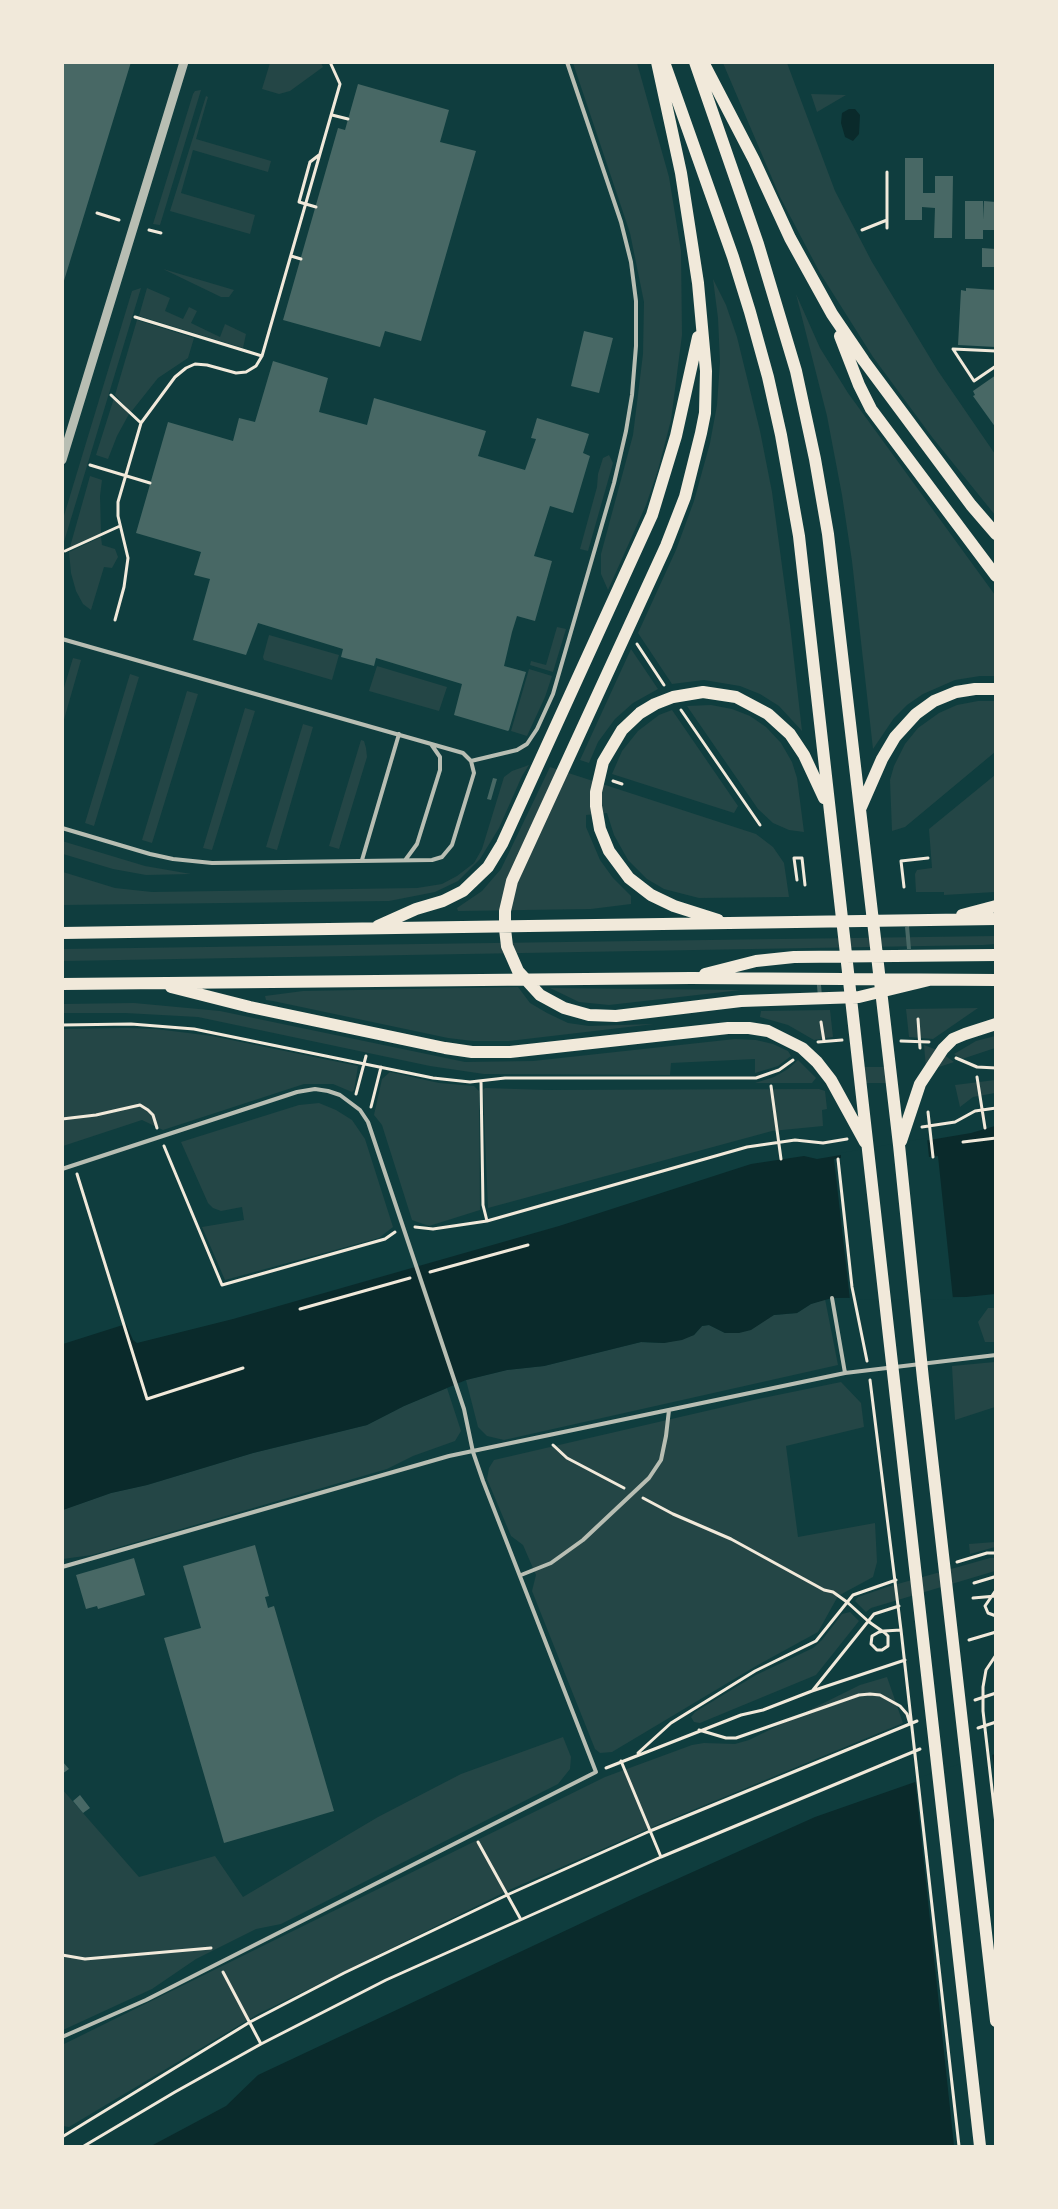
<!DOCTYPE html>
<html>
<head>
<meta charset="utf-8">
<style>
  body { margin:0 }
  #map { position:relative; width:1058px; height:2209px; overflow:hidden; background:#0f3d3e; font-family:"Titillium Web",sans-serif }
  canvas { display:block }
  .frame { position:absolute; inset:0; border:64px solid #f1e9da; pointer-events:none }
</style>
</head>
<body>
<div id="map">
<canvas width="1058" height="2209"></canvas>
<div class="frame"></div>
</div>
<script>
const c = document.querySelector('canvas').getContext('2d');
c.lineJoin = 'round';
function fill(path, color) { c.fillStyle = color; c.fill(path, 'evenodd'); }
const poly = rows => new Path2D(rows.map(r => 'M' + r).join(''));
function strokePath(path, color, width, dash) { c.strokeStyle = color; c.lineWidth = width; c.lineCap = dash ? 'butt' : 'round'; c.setLineDash(dash || []); c.stroke(path); }
const green = poly([
  [270,63,321,63,323,67,290,91,279,94,262,89],
  [573,63,637,63,669,177,681,251,682,335,671,420,658,470,646,505,608,590,601,574,601,554,633,435,643,354,644,302,630,233],
  [723,63,787,63,835,191,872,262,938,371,995,454,995,515,932,437,873,357,820,273,780,197],
  [201,90,160,225,153,224,193,94,195,91],
  [811,94,846,95,817,112],
  [206,96,208,97,196,139,271,161,268,172,193,150,181,193,255,215,250,234,170,211],
  [163,269,234,290,229,297,221,297],
  [713,279,726,305,737,337,760,431,772,492,790,625,802,731,779,706,760,694,740,686,704,680,672,684,638,633,676,550,694,501,710,443,717,405,720,362,718,318],
  [141,288,63,545,63,519,132,291],
  [147,288,170,298,165,311,183,319,189,307,197,311,191,323,220,337,225,324,246,334,243,348,139,316],
  [796,294,820,348,848,393,995,595,995,676,980,676,955,680,923,694,907,705,894,718,873,749,852,561,842,495,827,416],
  [137,320,194,338,188,358,158,378,131,412,115,395],
  [114,398,129,414,117,436,108,459,96,455],
  [609,455,613,463,588,551,580,549,597,487,598,474,603,458],
  [90,476,102,480,100,496,101,533,70,547],
  [101,537,102,545,115,549,118,557,112,568,104,567,91,610,83,604,76,591,71,573,69,552],
  [557,627,566,629,553,672,530,665,531,661,546,665],
  [269,635,339,655,332,680,264,660,263,657],
  [631,649,658,689,633,703,615,719,598,742,589,763,580,760],
  [73,658,81,660,63,723,63,691],
  [377,666,447,687,439,711,369,691],
  [529,669,552,676,545,697,527,736,511,731],
  [130,674,139,677,94,826,85,823],
  [187,691,198,694,152,843,142,840],
  [978,701,995,701,995,752,905,827,892,831,890,780,894,766,905,744,918,728,939,713,957,705],
  [711,705,732,709,750,716,766,727,781,743,792,762,797,778,804,832,789,830,773,823,758,809,687,706],
  [245,708,255,711,212,850,203,848],
  [672,710,738,806,734,813,612,774,622,751,638,731,659,715],
  [303,724,313,727,277,850,266,847],
  [361,740,364,741,366,748,367,757,339,849,329,846],
  [529,765,522,776,499,828,480,859,458,881,435,892,389,901,63,905,63,872,115,888,152,892,417,888,442,884,457,876,474,863,482,849,504,777,512,771],
  [550,767,756,834,773,847,784,863,789,897,699,898,664,889,647,879,628,860,614,835,607,813,586,815,586,827,600,860,613,878,631,896,631,904,591,909,458,911,457,908,482,891,501,869],
  [995,775,995,892,944,895,944,892,916,892,915,874,917,870,932,868,929,829],
  [62,841,145,866,191,874,146,875,113,869,63,854],
  [996,936,995,944,983,945,63,961,62,949],
  [518,987,530,1003,547,1013,568,1023,589,1026,654,1024,509,1041,473,1041,448,1038,273,1001,266,1000,265,996,303,991],
  [550,988,741,990,609,1005,579,1002],
  [134,1003,220,1011,465,1062,533,1061,735,1039,756,1040,773,1044,788,1051,791,1056,778,1066,755,1073,755,1059,671,1063,670,1075,484,1074,430,1066,198,1017,125,1013,63,1013,63,1004],
  [978,1008,933,1039,909,1037,906,1009],
  [830,1010,833,1037,814,1040,788,1025,760,1017,761,1011],
  [127,1028,156,1029,212,1036,358,1066,354,1090,352,1092,333,1084,304,1084,163,1130,142,1120,63,1146,62,1029],
  [995,1036,995,1048,962,1059,954,1054,976,1041],
  [924,1045,937,1050,954,1062,933,1069,926,1068],
  [798,1060,816,1078,812,1083,755,1083,774,1077,788,1069],
  [864,1067,895,1067,896,1083,866,1083],
  [390,1072,439,1083,474,1086,479,1091,480,1210,429,1226,412,1220,382,1125,374,1115,382,1079],
  [995,1080,995,1093,973,1097,960,1107,955,1085],
  [485,1088,547,1090,819,1089,825,1091,827,1109,822,1110,823,1126,772,1131,488,1208,483,1090],
  [319,1103,336,1110,352,1120,365,1139,393,1227,379,1238,225,1280,202,1227,244,1220,242,1207,221,1211,213,1208,208,1203,181,1142,299,1105],
  [825,1299,838,1365,504,1440,487,1436,478,1427,466,1380,507,1370,544,1366,641,1342,664,1343,694,1335,702,1326,709,1325,725,1333,774,1315,797,1313,811,1304],
  [988,1308,995,1308,995,1342,985,1342,978,1322],
  [995,1362,995,1407,955,1420,952,1366],
  [841,1382,861,1403,864,1427,786,1446,798,1537,875,1523,877,1562,873,1577,838,1596,818,1632,756,1666,612,1752,600,1753,595,1749,532,1591,536,1575,523,1545,511,1536,487,1479,489,1468,494,1460,758,1399],
  [447,1388,461,1431,455,1441,413,1456,387,1469,92,1555,63,1559,62,1510,111,1493,147,1485,253,1453,367,1425,404,1406],
  [995,1542,995,1547,970,1554,969,1544],
  [990,1558,995,1558,995,1571,871,1608,866,1612,855,1601,858,1597,887,1587],
  [850,1612,859,1621,816,1675,700,1723,694,1722,691,1717,695,1712,756,1675,813,1648,822,1640,842,1614],
  [887,1677,903,1723,671,1819,509,1890,258,2014,69,2127,63,2126,62,2045,605,1777,692,1745,704,1743,735,1744,749,1740,860,1685],
  [563,1737,571,1757,570,1769,558,1784,281,1924,256,1929,196,1959,152,1989,63,2030,62,1789,139,1877,215,1856,243,1897,378,1817,461,1774]
]);
const water = poly([
  [849,109,855,109,860,115,859,134,853,141,845,137,841,123,842,113],
  [995,1126,995,1294,966,1297,832,1298,811,1304,797,1313,774,1315,751,1330,739,1333,725,1333,709,1325,702,1326,694,1335,682,1340,664,1343,641,1342,544,1366,507,1370,466,1380,404,1406,367,1425,253,1453,147,1485,111,1493,63,1510,63,1344,126,1324,133,1340,137,1343,233,1319,559,1226,751,1164,804,1156,817,1159,971,1133],
  [995,1754,995,2146,151,2146,226,2106,258,2075,637,1897,815,1817]
]);
const pier = poly([
  [927,1138,929,1157,938,1156,953,1299,850,1300,834,1159,841,1158,841,1153],
  [992,1753,996,1784,995,2146,954,2146,915,1779]
]);
const building = poly([
  [62,62,131,62,63,284,62,284],
  [358,84,449,110,440,142,476,151,421,341,385,331,380,347,283,320,338,128,345,130],
  [905,158,923,158,923,193,935,193,935,176,953,176,952,238,934,238,935,208,922,207,922,220,905,220],
  [965,201,983,201,984,220,984,201,996,202,996,230,983,230,983,239,965,239],
  [982,248,996,249,996,267,982,267],
  [966,288,996,290,996,347,958,345,961,290,966,291],
  [584,331,613,338,599,393,571,386],
  [273,361,328,378,319,412,367,425,374,398,486,431,478,456,525,470,536,439,531,438,537,418,589,434,583,453,590,456,573,513,550,506,534,556,552,561,535,621,517,616,512,632,504,666,526,672,509,730,508,731,454,715,462,684,376,658,374,666,341,657,343,649,258,623,246,655,193,640,210,579,194,575,201,552,136,533,168,422,233,441,239,418,255,422],
  [996,375,996,428,973,396,975,395,973,391],
  [493,778,497,779,491,800,487,799],
  [909,926,911,949,907,949,905,927],
  [820,974,822,996,818,997,816,975],
  [255,1545,269,1596,265,1597,268,1608,274,1606,334,1811,224,1843,164,1638,201,1628,183,1566],
  [134,1558,145,1595,98,1609,97,1606,86,1609,76,1575],
  [62,1761,69,1769,62,1774],
  [80,1795,90,1808,83,1813,73,1801]
]);
const path = poly([
  [332,115,348,119],
  [316,207,299,202,310,162,319,155],
  [97,213,119,220],
  [887,228,887,172],
  [149,230,161,233],
  [862,230,887,220],
  [291,256,301,259],
  [135,317,262,356],
  [996,351,953,349,974,381,996,366],
  [111,395,141,423],
  [90,465,150,483],
  [65,551,120,526],
  [115,620,124,587,128,558,118,516,118,502,141,423,175,377,186,368,195,364,207,365,236,373,246,372,256,366,262,356,340,84,330,62],
  [637,644,664,685],
  [681,710,760,825],
  [613,781,622,784],
  [797,880,794,858,802,858,805,885],
  [904,887,901,861,928,858],
  [918,1019,920,1048],
  [821,1022,824,1041],
  [62,1025,131,1024,194,1029,433,1078,470,1082,505,1078,756,1078,779,1070,793,1060],
  [901,1041,929,1042],
  [818,1042,842,1040],
  [956,1058,977,1067,996,1068],
  [977,1077,985,1128],
  [481,1081,483,1205,487,1221],
  [771,1086,781,1159],
  [356,1094,366,1056],
  [371,1107,381,1067],
  [928,1112,933,1157],
  [62,1119,96,1115,140,1105,148,1110,153,1115,157,1128],
  [922,1127,955,1122,975,1111,996,1108],
  [963,1142,996,1138],
  [164,1146,222,1285,385,1239,395,1232],
  [838,1159,852,1287,867,1361],
  [77,1174,147,1399,243,1368],
  [415,1227,433,1229,487,1221,747,1147,795,1140,823,1143,847,1139],
  [430,1272,528,1245],
  [300,1309,410,1278],
  [870,1380,901,1630,959,2146],
  [553,1445,567,1458,624,1488],
  [643,1498,673,1514,731,1539,824,1590,833,1592,847,1602,868,1621,872,1624,885,1633,888,1636,888,1646,882,1650,877,1650,871,1644,872,1636,879,1632,884,1631,901,1630],
  [957,1562,987,1553,996,1553],
  [974,1583,994,1577,996,1578],
  [996,1590,985,1606,988,1613,996,1616],
  [973,1598,996,1596],
  [969,1640,996,1632],
  [996,1655,986,1670,983,1687,983,1711,996,1824],
  [813,1690,874,1614,899,1606],
  [975,1700,996,1693],
  [978,1728,996,1722],
  [699,1730,726,1738,736,1738,859,1695,870,1694,880,1695,900,1706,907,1714,910,1724],
  [638,1753,671,1723,755,1671,816,1641,853,1595,896,1580],
  [621,1761,661,1857],
  [606,1768,741,1715,763,1710,812,1691,905,1660],
  [478,1842,520,1918],
  [62,1955,85,1959,211,1948],
  [223,1972,261,2044],
  [62,2137,250,2022,344,1973,507,1895,650,1831,917,1721],
  [84,2146,175,2092,261,2044,386,1980,661,1857,920,1749]
]);
const service = poly([
  [62,639,463,753,471,761,474,773,452,845,442,857,432,860,212,863,173,859,150,854,62,828],
  [471,761,517,750,527,744,537,729,553,694,614,483,626,431,632,395,636,346,636,301,631,262,621,222,567,62],
  [406,859,417,844,440,770,440,757,431,744],
  [362,860,399,734],
  [62,1169,297,1092,315,1089,328,1091,340,1095,360,1110,368,1122,464,1409,473,1452,483,1481,596,1772,146,2000,62,2037],
  [832,1298,845,1373],
  [62,1567,449,1456,845,1373,996,1355],
  [521,1575,551,1563,583,1540,649,1478,661,1460,666,1436,669,1410]
]);
const tertiary = poly([
  [62,460,184,62]
]);
const primary = poly([
  [657,62,681,173,698,283,706,371,705,413,701,433,685,497,666,546,512,881,505,911,505,929,507,946,518,971,540,995,564,1008,589,1015,616,1016,741,1001,859,997,929,980],
  [664,62,733,257,750,312,768,377,781,435,799,536,980,2146],
  [695,62,758,244,796,371,815,459,828,534,899,1145,923,1379,996,2021],
  [703,62,754,160,790,238,832,314,864,361,971,505,996,534],
  [840,336,859,385,871,409,996,576],
  [861,807,882,759,895,737,916,714,934,701,956,692,975,689,996,689],
  [962,915,996,906],
  [718,920,674,906,651,895,629,878,609,851,600,829,596,806,596,792,603,762,622,730,640,713,655,704,673,697,703,692,736,697,768,714,790,734,804,755,824,798],
  [378,926,416,909,443,901,463,891,488,867,502,844,652,515,676,436,698,337],
  [62,933,996,919],
  [705,974,756,961,794,957,996,955],
  [62,984,691,978,996,980],
  [171,987,250,1007,445,1048,472,1052,510,1052,728,1028,749,1028,768,1031,802,1048,817,1062,831,1080,865,1142],
  [901,1141,920,1084,943,1049,953,1039,965,1034,996,1024]
]);
fill(green, '#244646');
fill(water, '#0a2a2b');
fill(pier, '#0f3d3e');
fill(building, '#486865');
strokePath(path, '#f1e9da', 3);
strokePath(service, '#b8beb3', 4);
strokePath(tertiary, '#b8beb3', 9);
strokePath(primary, '#f1e9da', 12);
</script>
</body>
</html>
